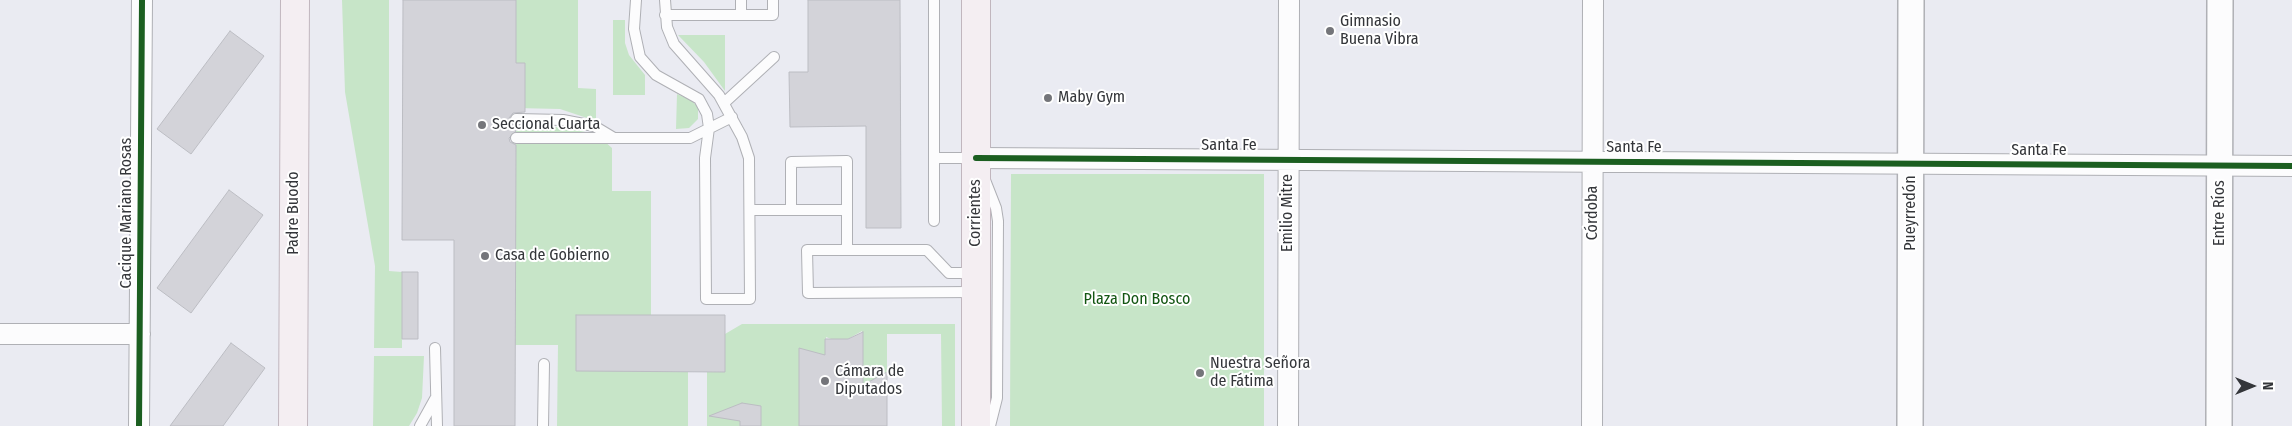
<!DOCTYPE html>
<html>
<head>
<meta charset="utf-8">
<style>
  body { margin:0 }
  #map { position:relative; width:2292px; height:426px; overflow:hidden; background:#eaebf2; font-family:"Fira Sans Condensed",sans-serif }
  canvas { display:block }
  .north { position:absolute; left:2227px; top:361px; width:50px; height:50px; -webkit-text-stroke:4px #fff; paint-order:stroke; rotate:90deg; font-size:14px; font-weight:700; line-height:20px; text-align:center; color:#34363a }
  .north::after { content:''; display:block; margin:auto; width:18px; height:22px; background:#34363a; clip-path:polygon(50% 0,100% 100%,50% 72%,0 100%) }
</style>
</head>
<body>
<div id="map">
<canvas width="2292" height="426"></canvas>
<div class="north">N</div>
</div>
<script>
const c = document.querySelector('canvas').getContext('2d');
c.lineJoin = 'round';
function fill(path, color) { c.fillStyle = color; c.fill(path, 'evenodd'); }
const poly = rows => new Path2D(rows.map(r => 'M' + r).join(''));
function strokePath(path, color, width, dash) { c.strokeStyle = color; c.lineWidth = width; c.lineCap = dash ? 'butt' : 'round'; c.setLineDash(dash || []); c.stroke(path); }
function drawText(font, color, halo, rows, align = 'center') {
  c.font = font + ' "Fira Sans Condensed",sans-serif'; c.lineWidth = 4; c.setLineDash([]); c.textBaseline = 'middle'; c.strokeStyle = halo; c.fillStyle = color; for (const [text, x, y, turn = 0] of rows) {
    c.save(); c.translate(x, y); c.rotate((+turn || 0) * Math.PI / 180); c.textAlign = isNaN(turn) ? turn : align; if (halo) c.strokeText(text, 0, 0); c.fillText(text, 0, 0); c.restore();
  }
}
const green = poly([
  [342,0,389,0,389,271,402,272,402,348,374,348,375,266,345,92],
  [516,0,578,0,578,88,596,89,596,121,560,109,516,108],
  [613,20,625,20,625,43,629,55,645,75,645,95,613,95],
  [678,35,725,35,725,91,704,62],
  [677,94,691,100,698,107,698,119,689,128,676,129],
  [516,127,560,127,596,134,612,148,612,191,651,191,651,371,688,372,688,426,557,426,558,345,515,345],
  [1011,174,1264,174,1264,426,1010,426],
  [742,324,955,324,955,426,942,426,941,334,887,334,887,372,878,377,877,383,853,383,863,367,862,331,848,339,831,339,826,337,825,379,799,380,799,426,707,426,707,372,725,371,725,334],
  [374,356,424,356,422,398,417,413,409,426,373,426]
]);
const building = poly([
  [403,0,516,0,516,63,525,63,525,112,513,113,509,118,513,125,525,126,516,127,516,131,509,138,510,142,516,145,515,426,454,426,454,240,402,240,403,0],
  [808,0,900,0,901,228,866,228,866,126,790,127,789,72,808,72,808,0],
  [230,31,264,56,191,154,157,129,230,31],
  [229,190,263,215,191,313,157,288,229,190],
  [402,272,418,272,418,339,402,339,402,272],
  [576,315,725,315,725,372,576,371,576,315],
  [863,332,863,385,887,372,887,426,799,426,799,348,825,355,825,339,848,339,863,332],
  [231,343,265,368,223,426,170,426,231,343],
  [742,403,761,406,761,426,740,426,740,421,709,416,742,403]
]);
const service = poly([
  [636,0,634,29,640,57,656,75,699,99,707,114,709,128,705,158,706,299,750,299,749,158,742,137,719,95,674,44,667,27,665,0],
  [741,0,741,15],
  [934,0,934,221],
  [665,15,773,15,773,0],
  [724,103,774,57],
  [516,119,563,120,594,126,614,138],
  [516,138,690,138,732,117],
  [934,158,975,158],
  [985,180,996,208,998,221,997,398,990,426],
  [751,210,847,210,847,161,791,162,791,210],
  [847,210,847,250],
  [974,292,808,293,807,250,927,250,949,273,975,273],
  [435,348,437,426],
  [420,426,435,399],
  [543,426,544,364]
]);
const minor = poly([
  [976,158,2292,166],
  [0,334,140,334],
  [139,426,142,0],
  [1288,426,1289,0],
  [1592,426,1593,0]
]);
const tertiary = poly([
  [1910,426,1911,0],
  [2219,426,2220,0]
]);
const primary = poly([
  [293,426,295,0],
  [976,426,976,0]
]);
const cycleway = poly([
  [976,158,2292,166],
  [139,426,142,0]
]);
const markers = [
  [1330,31,5,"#74757a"],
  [1048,98,5,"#74757a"],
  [482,125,5,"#74757a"],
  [485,256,5,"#74757a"],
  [1200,373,5,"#74757a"],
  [825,381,5,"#74757a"]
];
const poiNames = [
  ["Gimnasio",1340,22],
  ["Buena Vibra",1340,40],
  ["Maby Gym",1058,98],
  ["Seccional Cuarta",492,125],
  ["Casa de Gobierno",495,256],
  ["Nuestra Señora",1210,364],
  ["de Fátima",1210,382],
  ["Cámara de",835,372],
  ["Diputados",835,390]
];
const streetNames = [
  ["Santa Fe",1229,146],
  ["Santa Fe",1634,148],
  ["Santa Fe",2039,151],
  ["Cacique Mariano Rosas",127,213,-90],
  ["Padre Buodo",294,213,-90],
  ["Corrientes",976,213,-90],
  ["Emilio Mitre",1288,213,-90],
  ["Córdoba",1593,213,-90],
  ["Pueyrredón",1911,213,-90],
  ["Entre Ríos",2220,213,-90]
];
const parkNames = [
  ["Plaza Don Bosco",1137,300]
];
fill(green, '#c7e5c8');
fill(building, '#d3d3d9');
strokePath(building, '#bcbdc3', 1);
strokePath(service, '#afb0b5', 12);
strokePath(minor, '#afb0b5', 22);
strokePath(tertiary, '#afb0b5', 28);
strokePath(primary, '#c1b6be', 30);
strokePath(service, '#fcfcfd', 10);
strokePath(minor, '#fcfcfd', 20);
strokePath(tertiary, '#fcfcfd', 25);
strokePath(primary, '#f4eef2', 28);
strokePath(cycleway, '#1b5e20', 6);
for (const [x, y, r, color] of markers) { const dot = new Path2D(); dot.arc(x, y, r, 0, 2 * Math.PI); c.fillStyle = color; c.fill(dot); strokePath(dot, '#fff', 2); }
drawText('16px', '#34363a', '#fff', poiNames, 'left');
drawText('16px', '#34363a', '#fff', streetNames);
drawText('16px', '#125512', '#fff', parkNames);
</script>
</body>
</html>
